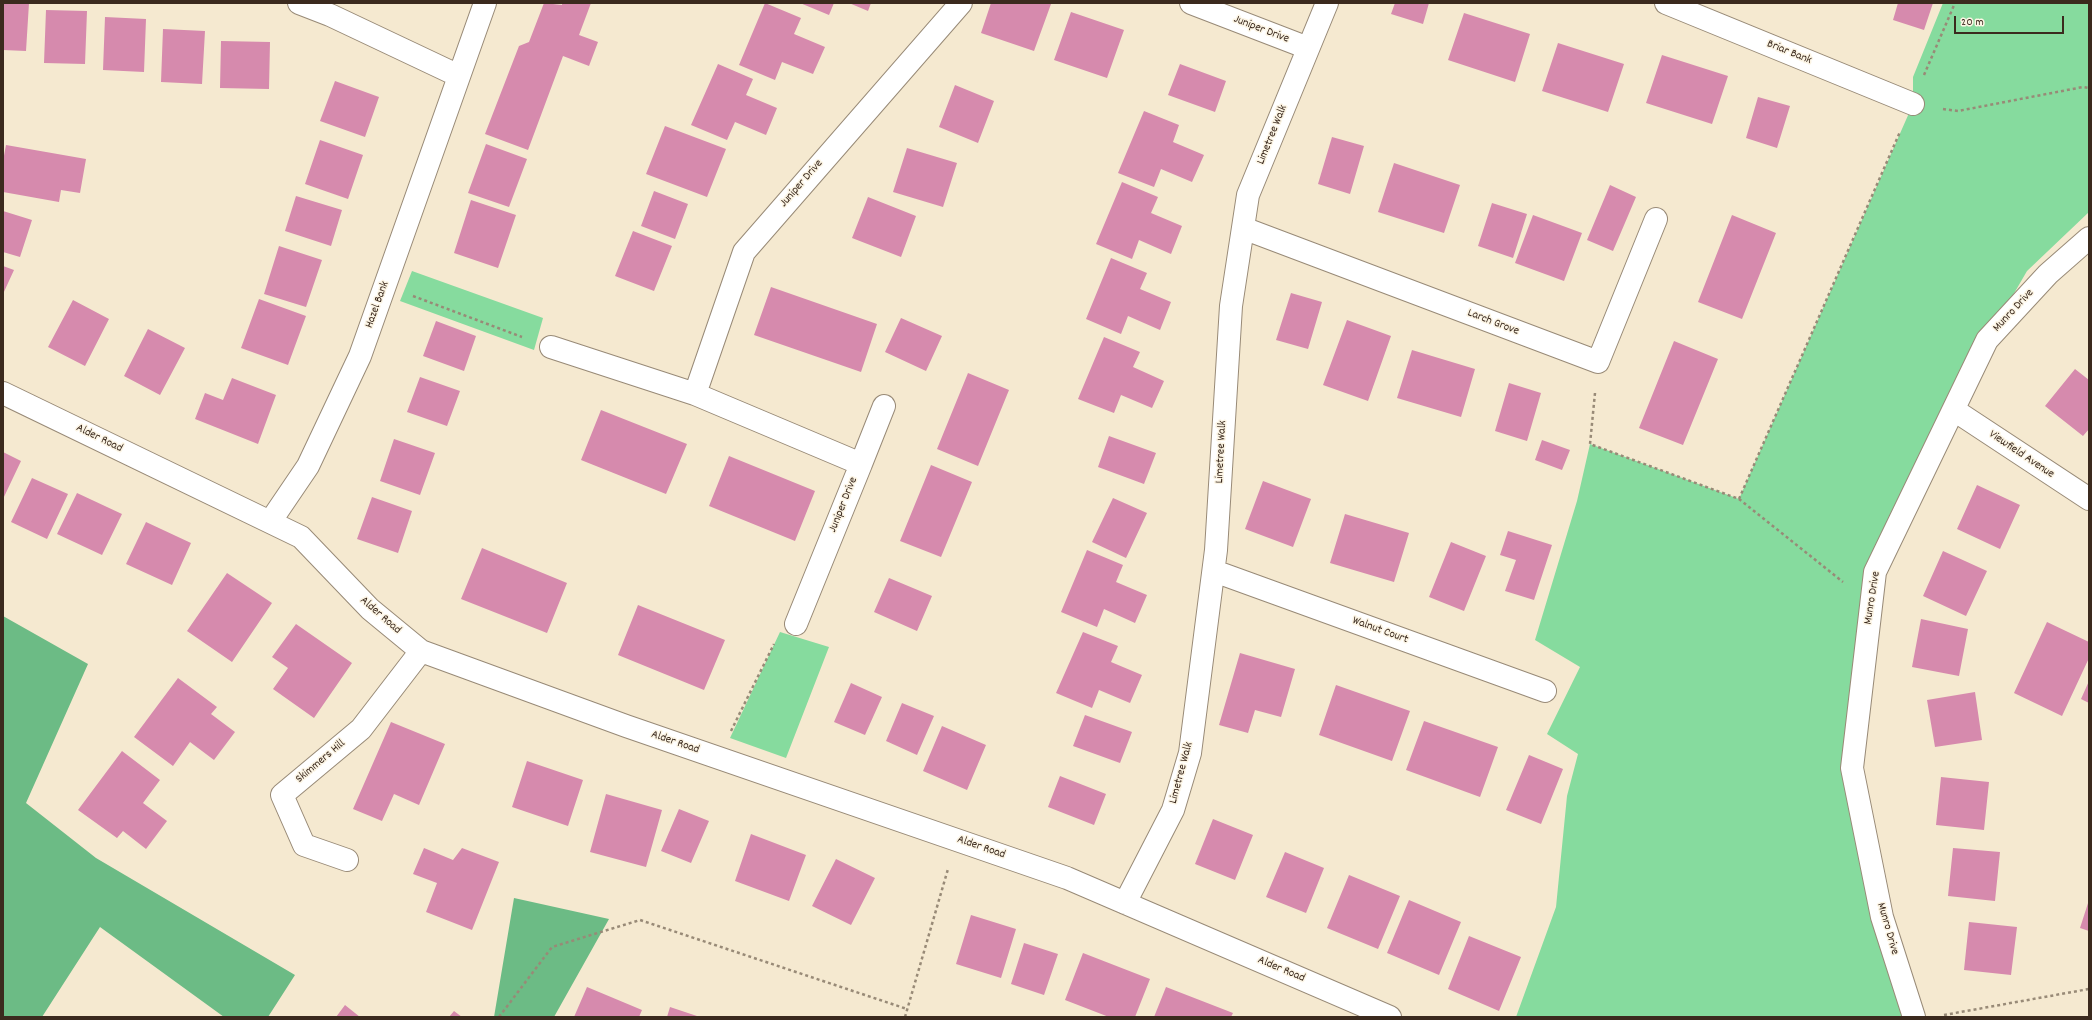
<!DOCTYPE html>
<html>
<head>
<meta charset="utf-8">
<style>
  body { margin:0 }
  #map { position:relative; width:2092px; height:1020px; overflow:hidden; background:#f5e9d0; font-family:Dekko,sans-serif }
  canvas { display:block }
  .frame { position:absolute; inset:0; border:4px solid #3b2a1e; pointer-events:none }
  .scale { position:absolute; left:1954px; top:16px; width:110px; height:18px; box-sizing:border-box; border:2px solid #3b2a1e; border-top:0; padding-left:5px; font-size:12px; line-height:14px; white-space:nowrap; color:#3b2a1e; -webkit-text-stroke:3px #fcf5e5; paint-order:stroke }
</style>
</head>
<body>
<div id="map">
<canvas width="2092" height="1020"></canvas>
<div class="frame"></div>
<div class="scale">20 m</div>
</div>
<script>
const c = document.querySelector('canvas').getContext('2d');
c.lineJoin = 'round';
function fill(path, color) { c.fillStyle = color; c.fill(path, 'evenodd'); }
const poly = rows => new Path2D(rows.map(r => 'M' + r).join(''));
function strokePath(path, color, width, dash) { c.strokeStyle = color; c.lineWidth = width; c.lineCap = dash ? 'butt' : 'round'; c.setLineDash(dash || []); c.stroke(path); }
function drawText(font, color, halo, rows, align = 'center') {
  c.font = font + ' Dekko,sans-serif'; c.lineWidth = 3; c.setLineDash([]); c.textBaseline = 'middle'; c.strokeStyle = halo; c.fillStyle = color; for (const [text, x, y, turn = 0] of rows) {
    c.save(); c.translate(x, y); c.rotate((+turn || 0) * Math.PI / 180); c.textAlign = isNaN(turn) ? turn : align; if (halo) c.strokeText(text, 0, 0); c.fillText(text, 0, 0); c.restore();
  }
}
const green = poly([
  [1943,3,2089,3,2089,212,2027,271,1987,340,1875,572,1852,768,1905,1017,1516,1017,1556,907,1567,796,1578,754,1547,734,1580,667,1535,640,1577,501,1590,444,1739,499,1913,104,1913,77],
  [412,271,543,318,534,350,400,301],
  [780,632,829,647,786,758,730,738]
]);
const forest = poly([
  [3,616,88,664,26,803,96,858,295,975,268,1017,224,1017,100,927,42,1017,3,1017],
  [514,898,609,919,554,1017,494,1017]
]);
const building = poly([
  [3,3,29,3,26,51,3,50],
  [544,3,562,5,562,3,591,3,579,35,598,42,589,66,563,56,528,150,485,134,519,46,529,42],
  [765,3,801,18,794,34,825,47,813,74,782,62,775,80,739,65],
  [800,3,834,3,829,15],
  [849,3,871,3,868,11],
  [991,3,1051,4,1034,51,981,33],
  [1395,3,1429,3,1423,24,1391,14],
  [1898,3,1933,3,1924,30,1893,20],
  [46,10,87,11,85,64,44,63],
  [1071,12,1124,30,1107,78,1054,60],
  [1464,13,1530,34,1515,82,1448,60],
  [105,17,146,19,144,72,103,70],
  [163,29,205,31,202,84,161,82],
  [221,41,270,42,269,89,220,88],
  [1558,43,1624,64,1608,112,1542,91],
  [1662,55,1728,76,1712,124,1646,103],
  [718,64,753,79,746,95,777,108,766,135,735,122,727,140,691,125],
  [1180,64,1226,81,1215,112,1168,95],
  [335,81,379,97,365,137,320,121],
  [955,85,994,101,978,143,939,127],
  [1758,97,1790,106,1777,148,1746,138],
  [1144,111,1179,125,1173,142,1204,155,1192,182,1161,169,1154,187,1118,173],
  [665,126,726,149,707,197,646,174],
  [1332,137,1364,146,1350,194,1318,184],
  [320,140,363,155,348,199,305,184],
  [486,144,527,159,509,207,468,193],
  [6,145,86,159,80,193,61,190,59,202,3,192,3,161],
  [907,148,957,163,943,207,893,192],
  [1394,163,1460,185,1444,233,1378,212],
  [1122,182,1158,197,1151,213,1182,226,1171,254,1139,240,1132,259,1096,244],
  [1610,185,1636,197,1613,251,1587,240],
  [654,191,688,204,675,239,641,226],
  [296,196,342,210,331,246,285,231],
  [868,197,916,216,901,257,852,238],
  [471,200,516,215,498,268,454,253],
  [1492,203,1527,214,1513,258,1478,246],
  [3,211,32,220,20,257,3,252],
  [1533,215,1582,233,1564,281,1515,263],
  [1732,215,1776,233,1742,319,1698,302],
  [633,231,672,246,654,291,615,276],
  [279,246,322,260,306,307,264,294],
  [1111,258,1147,273,1140,289,1171,302,1160,330,1128,316,1121,334,1086,319],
  [3,266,14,270,3,294],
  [771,287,877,324,861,372,754,335],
  [1291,293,1322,302,1308,349,1276,340],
  [259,299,306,316,288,365,241,348],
  [73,300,109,319,85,366,48,347],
  [901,318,942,336,926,371,885,352],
  [1347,320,1391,336,1368,401,1323,385],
  [436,321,476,336,464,371,423,356],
  [148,329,185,348,160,395,124,376],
  [1104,337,1140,352,1133,367,1164,381,1152,408,1121,395,1114,413,1078,399],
  [1674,341,1718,359,1683,445,1639,428],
  [1412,350,1475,369,1461,417,1397,398],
  [2075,369,2089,380,2089,429,2083,436,2045,406],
  [968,373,1009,390,978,466,937,449],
  [420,377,460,391,447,426,407,412],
  [232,378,276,395,258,444,195,419,205,393,223,400],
  [1509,383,1541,393,1527,441,1495,431],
  [601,410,687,444,666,494,581,460],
  [1109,436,1156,453,1144,484,1098,467],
  [394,439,435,453,420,495,380,481],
  [1542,440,1570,450,1562,470,1535,460],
  [3,452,21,461,3,499],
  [729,456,815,491,795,541,709,506],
  [931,465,972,482,941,557,900,541],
  [32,478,68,494,47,539,11,522],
  [1263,481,1311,499,1293,547,1245,529],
  [1977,485,2020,505,2000,549,1957,529],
  [77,493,122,514,102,555,57,534],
  [372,497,412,511,398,553,357,539],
  [1113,498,1147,513,1126,558,1092,542],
  [1345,514,1409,533,1394,582,1330,563],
  [146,522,191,543,172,585,126,564],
  [1508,531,1552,545,1534,600,1505,591,1516,560,1500,555],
  [1451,542,1486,556,1464,611,1429,597],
  [482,548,567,583,547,633,461,599],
  [1087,550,1123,565,1116,582,1147,595,1135,623,1104,609,1097,627,1061,612],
  [1943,551,1987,571,1966,616,1923,596],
  [227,573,272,603,232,662,187,631],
  [889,578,932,596,917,631,874,612],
  [638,605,725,640,704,690,618,655],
  [1921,619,1968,629,1959,676,1912,667],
  [2047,622,2089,642,2089,658,2062,716,2014,693],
  [296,624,352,663,314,718,273,689,288,668,272,657],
  [1083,632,1118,646,1111,662,1142,675,1130,703,1099,690,1092,708,1056,693],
  [1240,653,1295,669,1281,717,1255,710,1248,733,1219,725],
  [178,678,217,707,211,714,235,732,214,760,190,742,173,766,134,737],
  [2089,681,2089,703,2081,699],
  [851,683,882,697,865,735,834,722],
  [1336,685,1410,711,1392,761,1319,735],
  [1975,692,1982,740,1935,747,1927,700],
  [902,703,934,716,917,755,886,741],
  [1085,715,1132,732,1120,763,1073,746],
  [1424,721,1498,747,1480,797,1406,770],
  [391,722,445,744,419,805,394,794,382,821,353,809],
  [942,726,986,745,967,790,923,771],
  [122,751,160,780,143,803,167,821,146,849,123,831,117,838,78,810],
  [1529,755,1563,769,1541,824,1506,810],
  [527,761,583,780,568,826,512,807],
  [1060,776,1106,794,1094,825,1048,807],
  [1941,777,1989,782,1984,830,1936,825],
  [606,794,662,810,646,867,590,852],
  [679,809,709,821,691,863,661,851],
  [1213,819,1253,835,1235,880,1195,864],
  [751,834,806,855,789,901,735,881],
  [424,848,453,860,462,848,499,862,472,930,426,912,437,883,413,874],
  [1953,848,2000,852,1995,901,1948,896],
  [1285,852,1324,868,1306,913,1266,897],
  [836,859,875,878,851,925,812,906],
  [1349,875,1400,896,1378,949,1327,928],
  [1409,900,1461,922,1439,975,1387,953],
  [2089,900,2089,931,2080,928],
  [971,915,1016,929,1001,978,956,964],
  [1969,922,2017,927,2011,975,1964,970],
  [1469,936,1521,957,1499,1011,1448,989],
  [1024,943,1058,954,1044,995,1011,984],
  [1083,953,1150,979,1135,1017,1109,1017,1065,1000],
  [587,987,642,1010,639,1017,574,1017],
  [1166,987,1233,1013,1231,1017,1154,1017],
  [345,1005,360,1017,336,1017],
  [670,1007,700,1017,667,1017],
  [454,1011,462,1017,449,1017]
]);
const path = poly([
  [1924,75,1955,3],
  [1943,109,1958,111,2083,87,2089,88],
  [413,296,522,337],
  [1595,393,1590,444,1739,499,1843,582],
  [1739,499,1900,132],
  [731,731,774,644],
  [1944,1015,2089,989],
  [499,1017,552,947,640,920,907,1009],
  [905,1017,948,869]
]);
const street = poly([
  [299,3,330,15,459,76],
  [1191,3,1308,48],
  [1666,3,1913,104],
  [1243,228,1598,362,1656,219],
  [551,347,695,394,861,464,796,624],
  [3,393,301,537,370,609,421,651,626,726,1067,878,1390,1017],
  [695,394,744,252,961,3],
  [1954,410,2089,499],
  [861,464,884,406],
  [270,522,308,466,360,356,485,3],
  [1214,571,1545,691],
  [347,860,304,845,282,795,361,729,421,651],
  [1125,903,1173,810,1190,753,1216,550,1231,306,1248,195,1327,3],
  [1914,1017,1882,917,1852,768,1875,572,1987,340,2048,274,2089,238]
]);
const streetNames = [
  ["Juniper Drive",1261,30,21],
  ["Briar Bank",1789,53,22],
  ["Limetree Walk",1273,135,-68],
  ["Juniper Drive",802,184,-49],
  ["Hazel Bank",378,305,-70],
  ["Munro Drive",2014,311,-47],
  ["Larch Grove",1493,323,21],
  ["Alder Road",99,439,26],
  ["Limetree Walk",1222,452,-87],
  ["Viewfield Avenue",2021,455,34],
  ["Juniper Drive",844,505,-68],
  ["Munro Drive",1873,598,-81],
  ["Alder Road",380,616,41],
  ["Walnut Court",1380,631,20],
  ["Alder Road",675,743,19],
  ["Skimmers Hill",321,762,-40],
  ["Limetree Walk",1182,773,-75],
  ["Alder Road",981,848,19],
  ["Munro Drive",1887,929,74],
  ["Alder Road",1281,970,23]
];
fill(green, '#86db9e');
fill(forest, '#6cbb85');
fill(building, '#d68aad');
strokePath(street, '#988a77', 24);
strokePath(path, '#988a77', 2.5, [3, 3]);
strokePath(street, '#fff', 22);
drawText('12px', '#3b2a1e', '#fcf5e5', streetNames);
</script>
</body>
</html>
